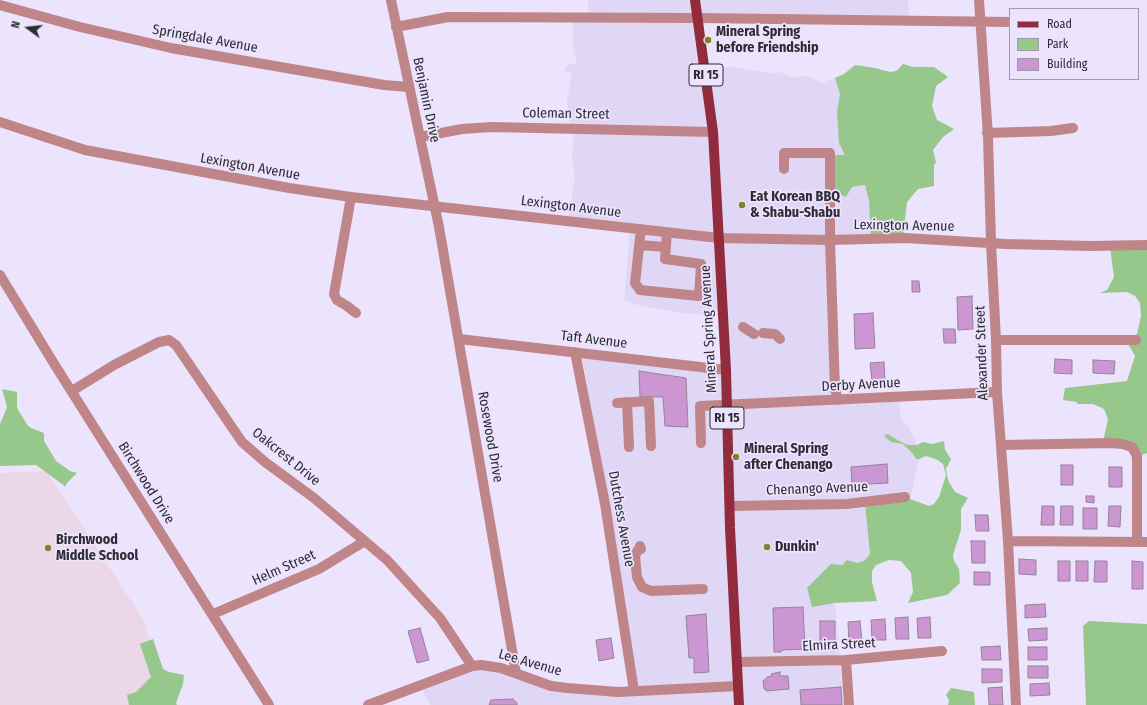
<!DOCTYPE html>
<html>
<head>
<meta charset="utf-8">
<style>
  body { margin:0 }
  #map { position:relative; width:1147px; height:705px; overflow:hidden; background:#ebe4fc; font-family:"Fira Sans Condensed",sans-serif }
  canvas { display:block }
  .legend { position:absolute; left:1009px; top:8px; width:130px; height:72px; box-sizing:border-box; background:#ebe4fc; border:1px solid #a09aac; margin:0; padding:5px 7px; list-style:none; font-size:12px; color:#2f2c35 }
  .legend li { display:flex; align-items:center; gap:8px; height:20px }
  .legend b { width:20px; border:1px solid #a09aac }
  .north { position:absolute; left:8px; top:8px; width:40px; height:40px; -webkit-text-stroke:3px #ebe4fc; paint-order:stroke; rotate:285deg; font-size:11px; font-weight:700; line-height:16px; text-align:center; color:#2f2c35 }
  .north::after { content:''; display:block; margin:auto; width:14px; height:18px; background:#2f2c35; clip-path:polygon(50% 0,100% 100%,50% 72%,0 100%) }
</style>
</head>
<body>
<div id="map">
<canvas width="1147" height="705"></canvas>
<ul class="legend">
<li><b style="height:5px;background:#922b3c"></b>Road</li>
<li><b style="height:11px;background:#97c88b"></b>Park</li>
<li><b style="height:11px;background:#cb96d2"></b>Building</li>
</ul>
<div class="north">N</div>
</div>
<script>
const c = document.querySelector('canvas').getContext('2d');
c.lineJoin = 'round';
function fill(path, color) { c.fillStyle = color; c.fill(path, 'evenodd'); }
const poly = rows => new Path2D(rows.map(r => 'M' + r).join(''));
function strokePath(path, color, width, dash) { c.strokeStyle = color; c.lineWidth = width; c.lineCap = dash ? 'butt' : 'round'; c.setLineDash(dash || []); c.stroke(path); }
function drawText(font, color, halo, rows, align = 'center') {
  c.font = font + ' "Fira Sans Condensed",sans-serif'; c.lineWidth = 3.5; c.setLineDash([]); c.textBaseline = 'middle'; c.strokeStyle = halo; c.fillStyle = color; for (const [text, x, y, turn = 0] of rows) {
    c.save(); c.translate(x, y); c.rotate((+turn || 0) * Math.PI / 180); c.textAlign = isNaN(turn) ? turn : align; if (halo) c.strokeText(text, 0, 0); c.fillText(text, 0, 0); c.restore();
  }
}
const built = poly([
  [588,0,908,0,910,22,701,21,708,69,731,67,770,73,780,72,791,77,808,76,821,83,835,78,840,94,837,112,846,155,837,155,852,187,865,185,869,201,871,239,834,243,839,397,899,397,901,419,909,427,917,445,907,445,887,434,891,442,903,444,913,454,916,459,919,459,910,499,865,504,870,554,864,561,857,563,848,560,812,607,835,603,844,705,430,705,422,689,472,666,532,680,630,693,609,506,582,357,726,369,727,316,682,313,633,304,632,303,624,301,630,230,567,223,575,178,572,159,574,133,570,129,567,100,572,73,565,71,565,68,569,64,577,64,573,49,573,23,575,20,589,19]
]);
const education = poly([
  [46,471,145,622,166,703,143,705,0,705,0,473]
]);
const green = poly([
  [903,64,913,67,934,67,948,77,936,86,932,106,937,120,954,129,943,137,933,150,936,162,934,165,934,186,918,189,907,202,903,236,871,239,869,201,865,185,852,187,846,197,828,190,828,158,837,155,845,155,839,143,837,112,840,94,835,78,844,74,855,65,875,68,890,72,896,71],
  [1147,246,1147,453,1139,456,1133,448,1103,442,1108,419,1104,409,1093,404,1077,404,1077,402,1063,400,1065,388,1127,381,1135,356,1126,340,1137,334,1141,316,1140,303,1135,296,1127,292,1100,293,1107,290,1114,277,1110,247],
  [2,389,17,392,17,408,28,426,31,428,44,433,44,441,56,461,70,471,77,473,66,484,66,487,36,465,0,466,0,424,7,407],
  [887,434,907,445,917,445,923,442,932,444,944,441,945,450,951,459,946,469,948,480,955,492,968,498,961,509,961,530,953,555,954,561,959,569,960,583,947,595,908,603,913,592,911,573,901,561,889,560,876,565,872,571,872,582,877,601,835,603,812,607,807,588,831,564,842,565,847,560,857,563,864,561,870,554,865,504,910,499,929,506,934,504,939,497,946,475,943,464,938,460,926,456,919,459,916,459,913,454,903,444,891,442,884,436],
  [1089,621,1147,624,1147,705,1086,705,1083,626],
  [153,639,163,669,169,672,184,675,183,684,176,703,177,705,129,705,127,695,136,692,151,677,140,644],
  [951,688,974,692,975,705,948,705,949,700,946,695]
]);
const building = poly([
  [912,281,919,281,920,292,912,292,912,281],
  [972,296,973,329,958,330,957,297,972,296],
  [873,313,875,348,855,349,854,314,873,313],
  [943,329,955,329,956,343,944,343,943,329],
  [1055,359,1072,360,1072,374,1054,373,1055,359],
  [1093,360,1115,361,1114,374,1093,373,1093,360],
  [884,362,885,380,872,382,870,363,884,362],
  [639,371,686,378,688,427,665,426,663,397,640,397,639,371],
  [887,464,888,483,852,485,851,467,887,464],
  [1061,465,1073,465,1073,485,1061,485,1061,465],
  [1109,467,1122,467,1122,487,1109,487,1109,467],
  [1086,496,1094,496,1094,503,1086,502,1086,496],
  [1042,506,1054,506,1054,525,1041,525,1042,506],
  [1061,506,1073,506,1073,525,1060,525,1061,506],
  [1109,506,1121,506,1120,527,1108,526,1109,506],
  [1083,508,1097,508,1097,529,1083,529,1083,508],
  [975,515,988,515,989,531,976,531,975,515],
  [971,541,985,541,985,563,972,563,971,541],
  [1019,559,1036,560,1036,575,1019,574,1019,559],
  [1058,561,1070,561,1070,581,1058,581,1058,561],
  [1076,561,1088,561,1088,581,1076,581,1076,561],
  [1095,561,1107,561,1107,582,1094,582,1095,561],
  [1132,561,1143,562,1143,589,1132,589,1132,561],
  [974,572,990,572,990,585,974,585,974,572],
  [1045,604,1046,617,1025,618,1025,605,1045,604],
  [803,607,805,649,782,650,781,652,774,652,773,608,803,607],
  [706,614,709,672,694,673,694,658,689,658,686,616,706,614],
  [908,617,909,639,896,639,895,618,908,617],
  [930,617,931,638,918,638,917,618,930,617],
  [885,619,886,640,872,640,871,620,885,619],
  [820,621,835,621,835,641,820,642,820,621],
  [860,621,862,641,849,642,848,622,860,621],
  [420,628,429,660,417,663,408,631,420,628],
  [1047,628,1047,640,1029,641,1028,629,1047,628],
  [611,638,614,658,599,661,596,640,611,638],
  [1000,646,1001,660,982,660,981,647,1000,646],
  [1028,647,1047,647,1047,660,1028,660,1028,647],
  [1028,666,1048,666,1048,678,1028,678,1028,666],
  [982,669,1002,669,1002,682,982,683,982,669],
  [780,672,780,676,788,676,789,689,766,691,766,689,764,689,763,681,767,678,767,677,772,676,771,674,780,672],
  [1049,683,1050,695,1030,696,1030,684,1049,683],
  [841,687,842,705,801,705,800,690,841,687],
  [1002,687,1003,705,989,705,988,688,1002,687],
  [513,699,517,703,517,705,489,705,491,700,513,699]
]);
const minor = poly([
  [391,0,439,227,516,673],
  [979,0,988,136,991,243,996,340,997,392,1008,541,1016,705],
  [0,5,80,27,171,48,384,85,408,87],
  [396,27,448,17,698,18,1010,22],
  [0,122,85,150,289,188,351,197,719,238,830,240,905,238,1006,244,1092,246,1147,245],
  [987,133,1051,131,1073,128],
  [420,137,462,129,492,127,713,132],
  [784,169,784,153,830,153,830,240,835,389,838,400],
  [351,197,334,294,337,300,347,306,356,313],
  [641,229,635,283,640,290,699,296,701,264,665,259,667,232],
  [639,245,666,247],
  [0,275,53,362,269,705],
  [743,327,754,334],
  [763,333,775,334,780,339],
  [459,339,726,370],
  [996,340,1136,340],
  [575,352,605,504,634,691],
  [72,391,114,365,159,342,169,340,176,345,242,442,265,462,314,498,387,560,440,618,472,666],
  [627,402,629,447],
  [617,403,649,401,651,446],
  [701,443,700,406,997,392],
  [1002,445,1111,443,1122,444,1132,447,1137,456,1137,542],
  [730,506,847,504,905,497],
  [1008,541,1147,542],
  [640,546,641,549,638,550,635,556,637,577,642,587,651,591,703,589],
  [213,614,319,569,365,541],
  [846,660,849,705],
  [738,662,846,660,942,651],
  [368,705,472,666,481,665,501,668,551,686,567,688,618,692,738,686]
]);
const major = poly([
  [695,0,713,132,726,370,730,528,739,705]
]);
const markers = [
  [708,40,4,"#878027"],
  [742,205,4,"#878027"],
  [736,457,4,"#878027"],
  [767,547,4,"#878027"],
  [48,548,4,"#878027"]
];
const shields = [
  [706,75,34],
  [727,418,34]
];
const shieldNames = [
  ["RI 15",706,75],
  ["RI 15",727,418]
];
const poiNames = [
  ["Mineral Spring",716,32],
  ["before Friendship",716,48],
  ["Eat Korean BBQ",750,197],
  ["& Shabu-Shabu",750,213],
  ["Mineral Spring",744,449],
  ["after Chenango",744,465],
  ["Birchwood",56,540],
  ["Middle School",56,556],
  ["Dunkin'",775,547]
];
const streetNames = [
  ["Springdale Avenue",205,39,10],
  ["Benjamin Drive",426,100,78],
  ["Coleman Street",566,114,1],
  ["Lexington Avenue",250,167,10],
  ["Lexington Avenue",571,207,7],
  ["Lexington Avenue",904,226,1],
  ["Mineral Spring Avenue",709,329,-93],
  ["Taft Avenue",594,340,7],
  ["Alexander Street",982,353,-92],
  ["Derby Avenue",861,385,-3],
  ["Rosewood Drive",490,437,80],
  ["Oakcrest Drive",286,457,39],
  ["Birchwood Drive",146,483,58],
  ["Chenango Avenue",817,489,-2],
  ["Dutchess Avenue",621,519,80],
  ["Helm Street",284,568,-24],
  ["Elmira Street",839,645,-3],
  ["Lee Avenue",530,663,16]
];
fill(built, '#e0d7f6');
fill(education, '#ebd7e7');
fill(green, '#97c88b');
fill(building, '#cb96d2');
strokePath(building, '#958497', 1);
strokePath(minor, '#c08589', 10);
strokePath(major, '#922b3c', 10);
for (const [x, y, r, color] of markers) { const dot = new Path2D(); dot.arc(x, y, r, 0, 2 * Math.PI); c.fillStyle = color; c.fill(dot); strokePath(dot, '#ebe4fc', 1.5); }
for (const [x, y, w] of shields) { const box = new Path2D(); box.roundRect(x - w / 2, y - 11, w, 22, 3); c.fillStyle = '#ebe4fc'; c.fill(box); strokePath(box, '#2f2c35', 1); }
drawText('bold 13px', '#2f2c35', null, shieldNames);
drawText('bold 14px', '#2f2c35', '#ebe4fc', poiNames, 'left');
drawText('14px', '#2f2c35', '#ebe4fc', streetNames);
</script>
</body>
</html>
